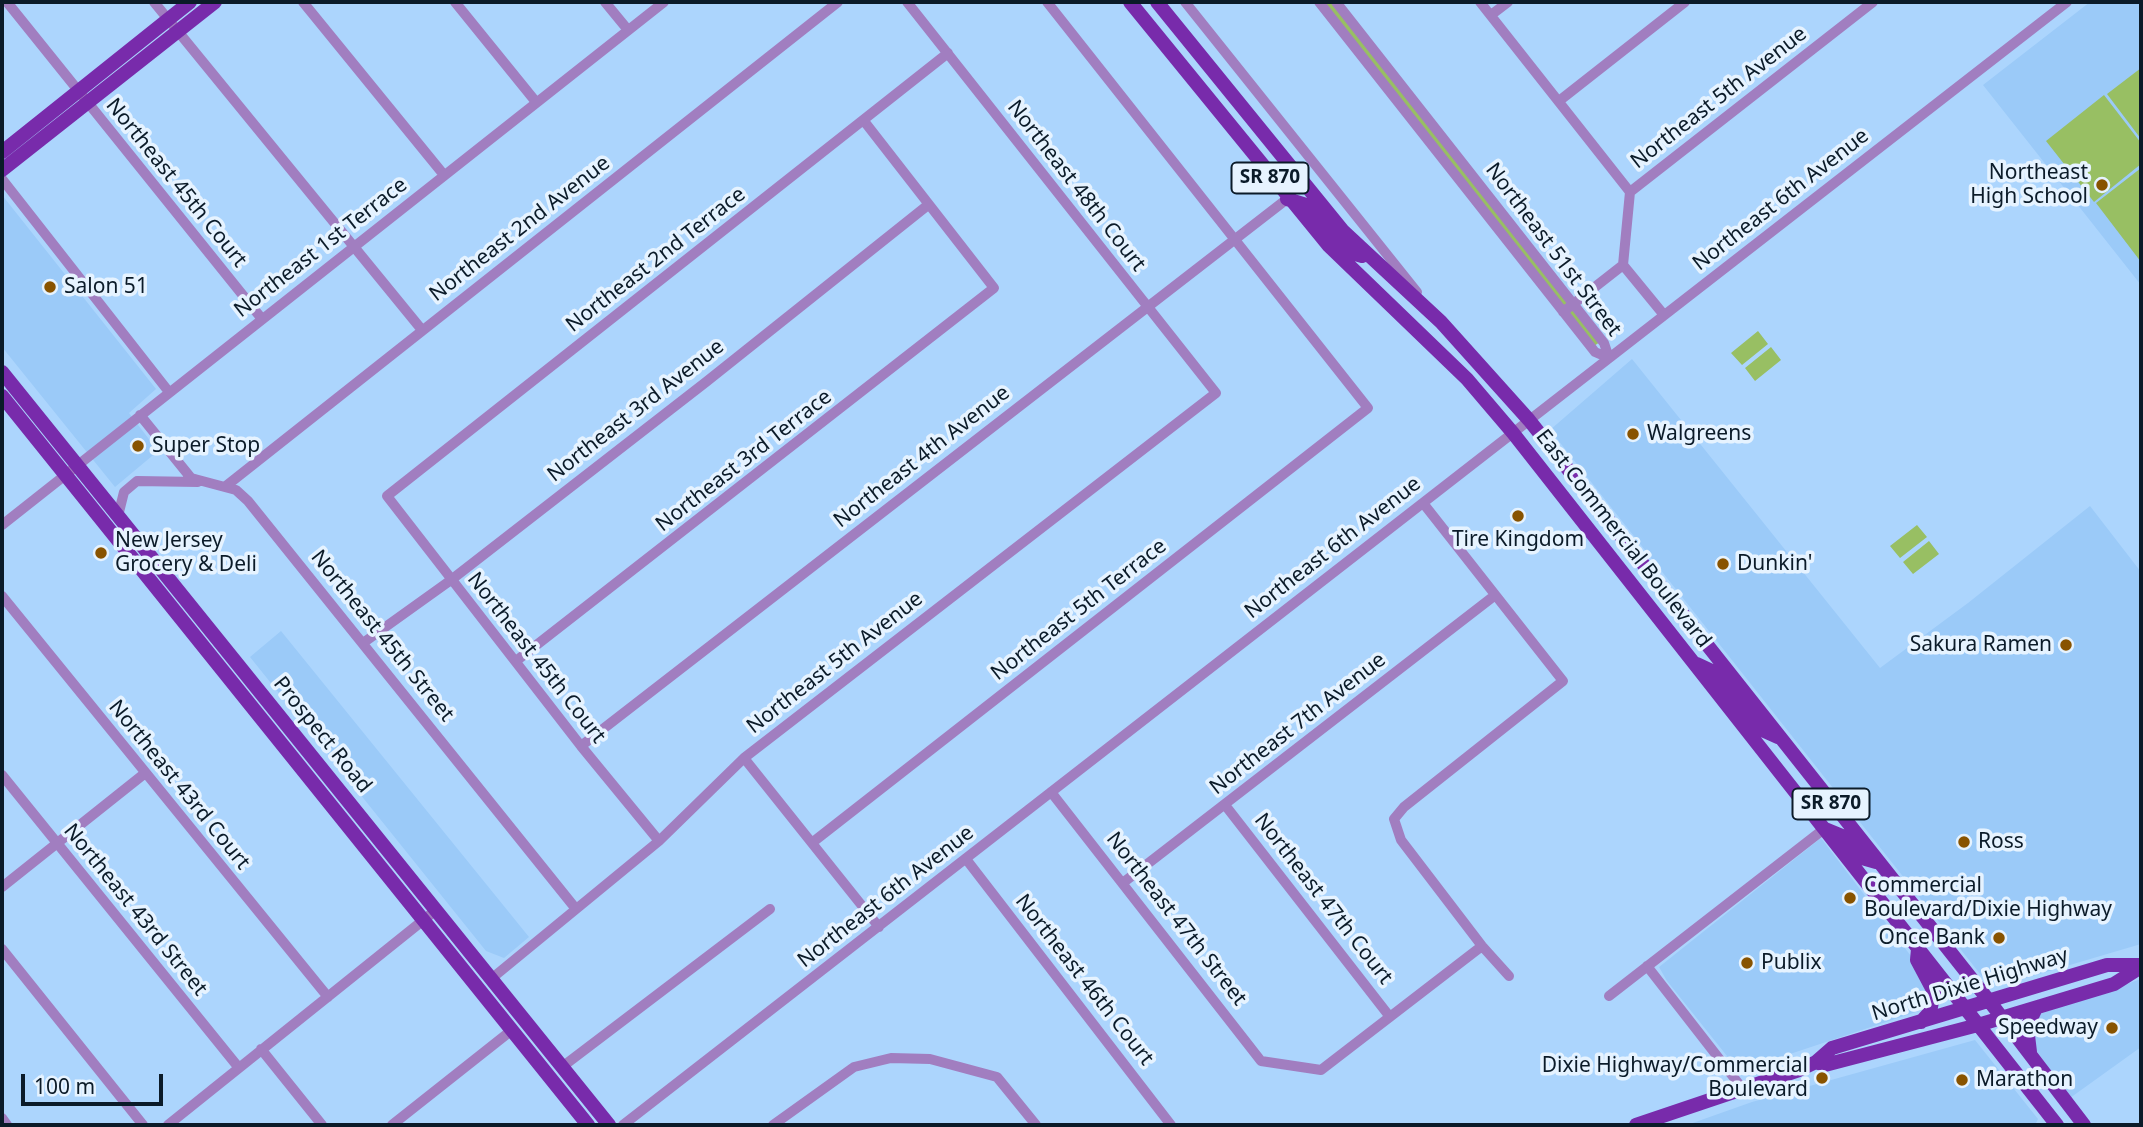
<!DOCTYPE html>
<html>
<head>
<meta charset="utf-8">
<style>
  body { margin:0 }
  #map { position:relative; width:2143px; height:1127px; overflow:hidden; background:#acd5fd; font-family:"Noto Sans",sans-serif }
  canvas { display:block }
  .frame { position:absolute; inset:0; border:4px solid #0b1b29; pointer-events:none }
  .scale { position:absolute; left:21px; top:1074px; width:142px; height:32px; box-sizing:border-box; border:4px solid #0b1b29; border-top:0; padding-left:9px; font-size:21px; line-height:24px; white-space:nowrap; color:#0b1b29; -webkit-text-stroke:5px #e6f3ff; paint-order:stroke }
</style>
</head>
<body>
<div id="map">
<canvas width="2143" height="1127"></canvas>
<div class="frame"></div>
<div class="scale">100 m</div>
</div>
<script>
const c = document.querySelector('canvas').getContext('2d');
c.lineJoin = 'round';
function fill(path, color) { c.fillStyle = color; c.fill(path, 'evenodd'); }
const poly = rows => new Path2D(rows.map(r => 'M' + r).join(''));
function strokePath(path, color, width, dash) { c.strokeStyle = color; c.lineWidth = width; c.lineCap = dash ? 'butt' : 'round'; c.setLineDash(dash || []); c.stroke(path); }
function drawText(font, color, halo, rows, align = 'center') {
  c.font = font + ' "Noto Sans",sans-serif'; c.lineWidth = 7; c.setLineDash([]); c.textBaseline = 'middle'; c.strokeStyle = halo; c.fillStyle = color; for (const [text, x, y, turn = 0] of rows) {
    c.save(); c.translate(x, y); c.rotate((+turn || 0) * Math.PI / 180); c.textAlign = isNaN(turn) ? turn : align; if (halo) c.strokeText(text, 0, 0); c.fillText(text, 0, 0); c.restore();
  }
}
const built = poly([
  [2090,2,2141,2,2141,285,1983,85],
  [2,195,156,389,129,413,158,451,115,487,2,347],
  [1632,359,1880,668,1968,603,2090,506,2141,572,2141,944,2002,985,1988,984,1550,430],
  [281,631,529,937,504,958,486,951,250,657],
  [1821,838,1946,1002,1739,1071,1667,981,1659,967],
  [2141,979,2141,1047,2070,1098,2027,1037,2037,1015],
  [1975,1040,2038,1119,2035,1125,1687,1125,1752,1102]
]);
const green = poly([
  [1321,2,1332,2,1600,342,1594,346],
  [2141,68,2141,139,2107,94],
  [2104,95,2141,143,2141,164,2094,202,2046,141],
  [2141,168,2141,262,2096,203],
  [1758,331,1768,344,1742,365,1731,353],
  [1771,347,1781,360,1755,381,1745,368],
  [1917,525,1927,537,1900,558,1890,546],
  [1929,541,1939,554,1913,574,1903,562]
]);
const minor = poly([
  [7,2,262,319],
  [154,2,422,330],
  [303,2,444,175],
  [455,2,536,102],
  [605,2,628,30],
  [1185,2,1417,292],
  [1319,2,1595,352,1609,358],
  [1336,2,1604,343,1609,358],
  [1480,2,1630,192],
  [1491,15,1508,2],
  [1559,101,1685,2],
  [2,179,169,392],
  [1623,265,1664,315],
  [1563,312,1623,265,1630,192,1873,2],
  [140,415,191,478,236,490,248,501,576,909],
  [226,486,838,2],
  [1423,503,1563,681,1404,807,1394,819,1401,840,1482,946,1509,976],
  [118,516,124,492,137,481,198,482],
  [2,525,664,2],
  [2,596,328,997],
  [363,643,451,580,706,382,928,205],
  [516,661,994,288,864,121],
  [581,746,1287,199],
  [744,758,879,927],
  [2,775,239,1068],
  [1051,792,1261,1061,1321,1070,1482,946],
  [1225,805,1390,1017],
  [659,841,581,746,387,496,948,53],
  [813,842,1368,408,1047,2],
  [966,859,1171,1125],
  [1124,882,1494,596],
  [2,887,144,774],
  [2,949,143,1125],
  [1647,966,1742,1088],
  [491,979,659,841,744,758,1216,393,907,2],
  [1609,996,1824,829],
  [261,1049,322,1125],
  [562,1067,770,909],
  [2,1118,7,1125],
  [168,1125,436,910],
  [392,1125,512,1030],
  [623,1125,2067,2],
  [773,1125,854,1067,891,1058,930,1059,997,1077,1036,1125]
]);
const major = poly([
  [1130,2,1329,246,1467,379,1513,433,2057,1125],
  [1157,2,1343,231,1441,322,1529,420,1990,1002,2084,1125],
  [2,152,190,2],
  [2,170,215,2],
  [1287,199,1306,205,1352,253,1362,256,1367,254],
  [2,372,609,1125],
  [2,396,588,1125],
  [1697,664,1714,672,1758,728,1778,737],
  [1825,829,1842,836,1862,858,1876,862],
  [1918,949,1917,960,1934,992,1930,1012,1921,1022],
  [2030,1052,2027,1027,2036,1008],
  [1816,1062,1825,1065,1978,1025,2114,984,2141,967],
  [1636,1125,1799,1070,1816,1062,1832,1048,2107,965,2141,965]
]);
const markers = [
  [2102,185,7,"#885300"],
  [50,287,7,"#885300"],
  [1633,434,7,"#885300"],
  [138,446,7,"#885300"],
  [1518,516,7,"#885300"],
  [101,553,7,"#885300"],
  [1723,564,7,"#885300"],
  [2066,645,7,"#885300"],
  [1964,842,7,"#885300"],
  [1850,898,7,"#885300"],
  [1999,938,7,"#885300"],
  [1747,963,7,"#885300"],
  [2112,1028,7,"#885300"],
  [1822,1078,7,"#885300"],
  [1962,1080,7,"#885300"]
];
const shields = [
  [1270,178,77],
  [1831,804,77]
];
const shieldNames = [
  ["SR 870",1270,178],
  ["SR 870",1831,804]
];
const streetNames = [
  ["Northeast 5th Avenue",1719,98,-38],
  ["Northeast 45th Court",176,183,51],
  ["Northeast 48th Court",1076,186,52],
  ["Northeast 6th Avenue",1781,200,-38],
  ["Northeast 2nd Avenue",520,229,-38],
  ["Northeast 1st Terrace",321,248,-38],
  ["Northeast 51st Street",1553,250,53],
  ["Northeast 2nd Terrace",656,260,-38],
  ["Northeast 3rd Avenue",636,411,-38],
  ["Northeast 4th Avenue",922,457,-38],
  ["Northeast 3rd Terrace",744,461,-38],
  ["East Commercial Boulevard",1623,539,52],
  ["Northeast 6th Avenue",1333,548,-38],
  ["Northeast 5th Terrace",1079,610,-38],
  ["Northeast 45th Street",382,636,51],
  ["Northeast 45th Court",536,658,52],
  ["Northeast 5th Avenue",835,663,-38],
  ["Northeast 7th Avenue",1298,724,-38],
  ["Prospect Road",322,735,51],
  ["Northeast 43rd Court",179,785,51],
  ["Northeast 6th Avenue",886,897,-38],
  ["Northeast 47th Court",1323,899,52],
  ["Northeast 43rd Street",135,910,51],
  ["Northeast 47th Street",1176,919,52],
  ["Northeast 46th Court",1084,980,52],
  ["North Dixie Highway",1970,985,-17]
];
const poiNames = [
  ["Northeast",2088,173,"right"],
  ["High School",2088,197,"right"],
  ["Salon 51",64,287],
  ["Walgreens",1647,434],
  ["Super Stop",152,446],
  ["Tire Kingdom",1518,540,"center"],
  ["New Jersey",115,541],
  ["Grocery & Deli",115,565],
  ["Dunkin'",1737,564],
  ["Sakura Ramen",2052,645,"right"],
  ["Ross",1978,842],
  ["Commercial",1864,886],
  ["Boulevard/Dixie Highway",1864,910],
  ["Once Bank",1985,938,"right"],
  ["Publix",1761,963],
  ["Speedway",2098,1028,"right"],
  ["Dixie Highway/Commercial",1808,1066,"right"],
  ["Boulevard",1808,1090,"right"],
  ["Marathon",1976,1080]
];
fill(built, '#9bcaf8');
fill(green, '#98bf63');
strokePath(minor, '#a17ec0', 10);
strokePath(major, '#782bab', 14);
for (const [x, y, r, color] of markers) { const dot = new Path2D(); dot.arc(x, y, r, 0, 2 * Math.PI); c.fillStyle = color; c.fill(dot); strokePath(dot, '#e6f3ff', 2.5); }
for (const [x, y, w] of shields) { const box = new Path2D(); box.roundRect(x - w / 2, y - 15.5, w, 31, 5); c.fillStyle = '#e6f3ff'; c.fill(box); strokePath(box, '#0b1b29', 2); }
drawText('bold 19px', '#0b1b29', null, shieldNames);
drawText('21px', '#0b1b29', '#e6f3ff', streetNames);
drawText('21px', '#0b1b29', '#e6f3ff', poiNames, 'left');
</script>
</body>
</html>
